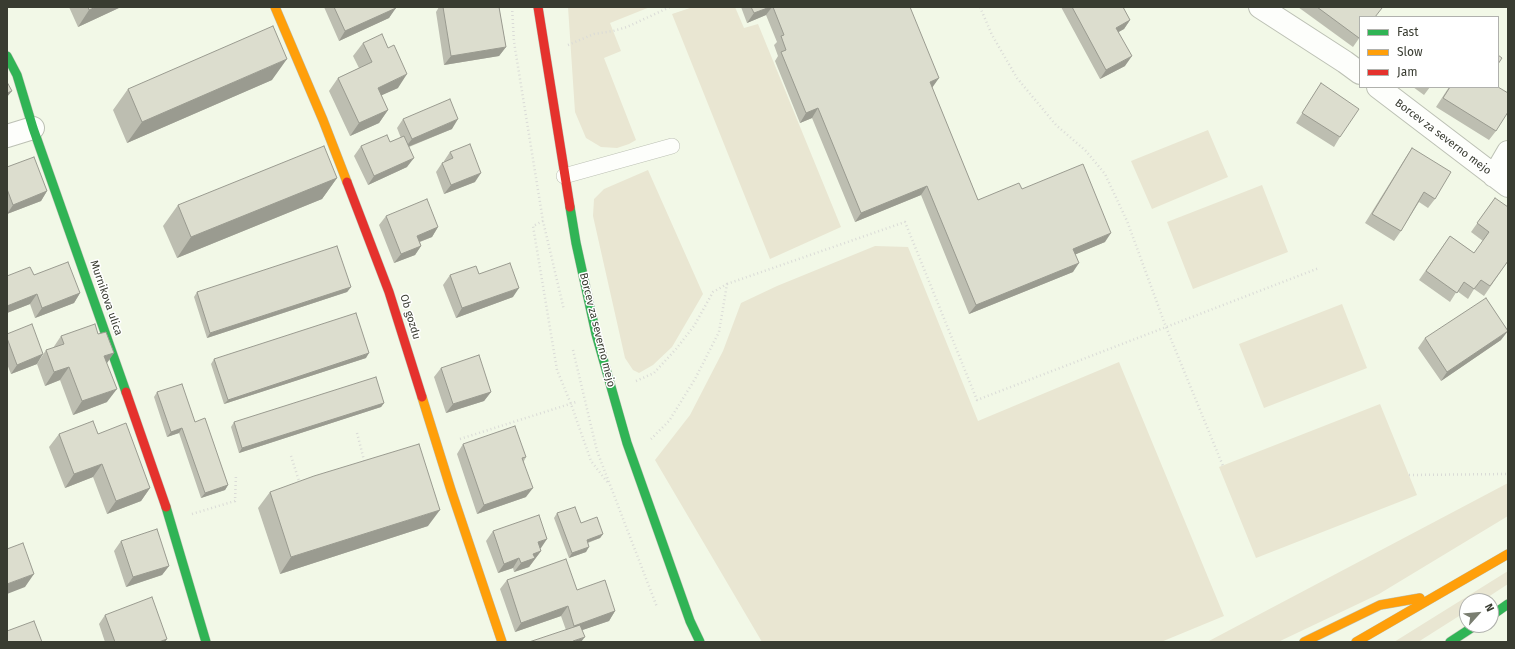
<!DOCTYPE html>
<html>
<head>
<meta charset="utf-8">
<style>
  body { margin:0 }
  #map { position:relative; width:1515px; height:649px; overflow:hidden; background:#f2f8e7; font-family:"Fira Sans",sans-serif }
  canvas { display:block }
  .frame { position:absolute; inset:0; border:8px solid #393c31; pointer-events:none }
  .legend { position:absolute; left:1359px; top:16px; width:140px; height:72px; box-sizing:border-box; background:#fff; border:1px solid #b0b1ad; margin:0; padding:5px 7px; list-style:none; font-size:12px; color:#393c31 }
  .legend li { display:flex; align-items:center; gap:8px; height:20px }
  .legend b { width:20px; border:1px solid #b0b1ad }
  .north { position:absolute; left:1459px; top:593px; width:40px; height:40px; box-sizing:border-box; background:#fff; border:1px solid #b0b1ad; border-radius:50%; rotate:63deg; font-size:11px; font-weight:700; line-height:16px; text-align:center; color:#393c31 }
  .north::after { content:''; display:block; margin:auto; width:14px; height:18px; background:#7a7e71; clip-path:polygon(50% 0,100% 100%,50% 72%,0 100%) }
</style>
</head>
<body>
<div id="map">
<canvas width="1515" height="649"></canvas>
<div class="frame"></div>
<ul class="legend">
<li><b style="height:5px;background:#30b455"></b>Fast</li>
<li><b style="height:5px;background:#ff9f0a"></b>Slow</li>
<li><b style="height:5px;background:#e5322d"></b>Jam</li>
</ul>
<div class="north">N</div>
</div>
<script>
const c = document.querySelector('canvas').getContext('2d');
c.lineJoin = 'round';
function fill(path, color) { c.fillStyle = color; c.fill(path, 'evenodd'); }
const poly = rows => new Path2D(rows.map(r => 'M' + r).join(''));
function strokePath(path, color, width, dash) { c.strokeStyle = color; c.lineWidth = width; c.lineCap = dash ? 'butt' : 'round'; c.setLineDash(dash || []); c.stroke(path); }
function drawText(font, color, halo, rows, align = 'center') {
  c.font = font + ' "Fira Sans",sans-serif'; c.lineWidth = 3; c.setLineDash([]); c.textBaseline = 'middle'; c.strokeStyle = halo; c.fillStyle = color; for (const [text, x, y, turn = 0] of rows) {
    c.save(); c.translate(x, y); c.rotate((+turn || 0) * Math.PI / 180); c.textAlign = isNaN(turn) ? turn : align; if (halo) c.strokeText(text, 0, 0); c.fillText(text, 0, 0); c.restore();
  }
}
const green = poly([
  [568,7,650,7,610,23,621,51,604,58,636,140,629,144,617,148,601,147,586,138,575,112],
  [693,7,735,7,744,28,758,24,841,227,770,259,672,14],
  [1208,130,1228,177,1152,209,1131,161],
  [648,170,703,294,672,347,653,365,639,373,633,370,625,358,593,216,594,199,604,189],
  [1262,185,1288,252,1193,289,1167,222],
  [875,246,908,247,978,421,1119,362,1224,616,1161,642,762,642,655,460,690,415,723,351,741,303,777,286],
  [1342,304,1367,368,1264,408,1239,344],
  [1380,404,1417,495,1256,558,1219,467],
  [1508,483,1508,516,1379,594,1278,642,1207,642],
  [1508,571,1508,584,1482,601,1467,601,1467,611,1418,642,1394,642]
]);
const path = poly([
  [512,7,514,42,543,221,564,310],
  [980,7,992,35,1017,78,1056,125,1086,151,1105,174,1127,221,1166,327,1223,466],
  [568,45,594,34,613,31,627,27,670,7],
  [543,221,533,226,557,370,571,404,591,461,608,483],
  [727,284,905,222,977,400,1319,268],
  [573,350,597,451,657,607],
  [636,381,654,373,676,349,694,326,713,292,727,284,719,332,695,379,669,421,651,439],
  [357,433,365,464],
  [460,439,576,402],
  [291,456,300,484],
  [1409,475,1508,474],
  [192,514,235,501,236,474]
]);
const lane = poly([
  [564,176,672,146]
]);
const street = poly([
  [1260,7,1345,62,1360,73],
  [1378,87,1508,186],
  [7,136,33,128],
  [1494,176,1508,152]
]);
const fast = poly([
  [7,56,17,75,33,128,126,392],
  [570,207,576,243,596,334,627,443,690,621,700,642],
  [166,507,206,642],
  [1491,616,1508,604],
  [1450,642,1476,625]
]);
const slow = poly([
  [275,7,323,120,347,182],
  [422,397,451,490,502,642],
  [1304,642,1380,605,1420,598],
  [1356,642,1508,554]
]);
const jam = poly([
  [538,7,570,207],
  [347,182,389,292,422,397],
  [126,392,166,507]
]);
const wall = poly([
  [69,7,121,7,78,27],
  [324,7,395,7,389,18,339,41],
  [439,7,499,7,506,47,499,56,444,65,436,12],
  [741,7,910,7,932,88,978,200,1022,189,1105,242,1076,254,1073,272,969,314,921,195,855,222,812,118,800,123,775,61,778,56,774,45,777,42,766,15,747,23],
  [1061,7,1123,7,1130,20,1124,29,1118,32,1125,66,1100,79],
  [1298,7,1381,7,1353,47],
  [363,43,398,88,381,95,388,110,379,123,350,136,329,91,338,78,359,68,353,56],
  [272,80,127,143,113,110,128,89],
  [1321,83,1340,137,1334,147,1296,123],
  [1413,87,1430,87,1424,95],
  [1449,87,1498,87,1496,131,1489,140,1436,107],
  [403,119,452,129,409,147,407,167,368,185,354,156,361,146,390,142,401,138,397,128],
  [1412,148,1435,199,1428,208,1419,202,1401,231,1394,241,1365,223,1406,157],
  [450,152,475,182,444,194,436,172,442,163,444,162,444,161],
  [7,167,47,191,41,201,7,214],
  [337,178,322,199,177,258,163,226,178,205],
  [1495,198,1508,261,1484,296,1474,289,1468,299,1457,291,1450,302,1419,280,1450,236,1474,253,1483,241,1471,232],
  [386,216,438,227,432,237,420,242,421,246,415,255,394,263,379,225],
  [479,274,513,297,456,318,443,285,450,275],
  [34,275,80,293,74,303,35,318,30,304,7,313,7,276],
  [351,287,347,292,207,338,194,297,197,292],
  [7,334,37,364,11,374,7,364],
  [61,336,107,363,107,402,73,415,60,380,45,386,37,364,46,350,53,348],
  [1425,338,1501,340,1441,381,1418,348],
  [366,358,224,404,211,364,214,359],
  [441,368,491,392,484,401,446,413,434,377],
  [157,392,195,422,228,485,225,490,201,498,179,433,167,437,154,397],
  [384,403,381,407,239,453,231,427,234,422],
  [59,434,98,434,150,488,141,501,107,514,93,477,65,488,49,447],
  [463,444,526,457,524,461,526,497,477,514,457,454],
  [270,492,428,526,280,574,258,508],
  [557,513,581,523,603,534,600,538,588,543,586,552,569,558,554,518],
  [493,531,541,548,540,548,541,551,529,567,514,572,513,568,498,573,486,541],
  [121,541,169,566,162,575,126,587,114,551],
  [507,580,577,590,615,611,609,621,582,630,566,630,561,616,515,632,500,589],
  [105,615,165,642,105,642,99,624]
]);
const shadedWall = poly([
  [96,7,121,7,78,27,89,10],
  [770,7,772,7,766,15,747,23,754,13],
  [396,8,389,18,339,41,345,31],
  [1130,20,1124,29,1110,37,1116,28],
  [506,47,499,56,444,65,451,56],
  [1132,56,1125,66,1100,79,1106,70],
  [287,59,272,80,127,143,142,122],
  [407,74,398,88,369,101,378,88],
  [939,78,932,88,930,82],
  [12,91,7,97,7,93],
  [818,108,812,118,800,123,806,113],
  [388,110,379,123,350,136,359,123],
  [458,119,452,129,405,148,412,139],
  [414,158,407,167,368,185,374,176],
  [481,173,475,182,444,194,451,185],
  [337,178,322,199,177,258,191,237],
  [927,186,921,195,855,222,861,213],
  [47,191,41,201,7,214,13,205],
  [438,227,432,237,411,245,417,236],
  [1111,233,1105,242,1067,258,1073,249],
  [421,246,415,255,394,263,401,254],
  [1079,263,1073,272,969,314,976,305],
  [351,287,347,292,207,338,210,333],
  [519,288,513,297,456,318,462,308],
  [80,293,74,303,35,318,42,308],
  [37,294,30,304,7,313,7,306],
  [1508,331,1501,340,1441,381,1447,372],
  [114,353,105,366,104,356],
  [369,353,366,358,224,404,228,400],
  [43,354,37,364,11,374,17,365],
  [69,367,60,380,45,386,54,372],
  [117,389,107,402,73,415,82,401],
  [491,392,484,401,446,413,453,404],
  [384,403,381,407,239,453,242,448],
  [182,428,179,433,167,437,171,432],
  [102,464,93,477,65,488,74,474],
  [228,485,225,490,201,498,205,493],
  [150,488,141,501,107,514,116,501],
  [533,488,526,497,477,514,484,505],
  [440,510,428,526,280,574,291,557],
  [603,534,600,538,583,544,587,540],
  [547,539,541,548,531,551,538,542],
  [589,547,586,552,569,558,572,553],
  [541,551,529,567,514,572,521,563,533,554],
  [519,558,513,568,498,573,504,564],
  [169,566,162,575,126,587,133,577],
  [34,574,25,587,7,594,7,584],
  [568,606,561,616,515,632,521,623],
  [615,611,609,621,568,635,574,626],
  [585,637,581,642,572,642,573,641],
  [167,639,165,642,159,642]
]);
const building = poly([
  [88,7,96,7,89,10,88,7],
  [334,7,395,7,396,8,345,31,334,7],
  [443,7,499,7,506,47,451,56,443,7],
  [751,7,770,7,754,13,751,7],
  [773,7,910,7,939,78,930,82,978,200,1019,183,1022,189,1083,164,1111,233,1073,249,1079,263,976,305,927,186,861,213,818,108,806,113,781,52,786,50,781,36,784,35,773,7],
  [1072,7,1123,7,1130,20,1116,28,1132,56,1106,70,1072,7],
  [1317,7,1381,7,1382,8,1375,17,1360,17,1360,37,1359,38,1317,7],
  [273,26,287,59,142,122,128,89,273,26],
  [382,34,388,48,394,45,407,74,378,88,388,110,359,123,338,78,372,62,363,43,382,34],
  [1498,55,1502,58,1498,64,1498,55],
  [7,82,12,91,7,93,7,82],
  [1321,83,1359,109,1340,137,1302,113,1321,83],
  [1450,87,1498,87,1508,93,1508,112,1496,131,1443,98,1450,87],
  [450,99,458,119,412,139,403,119,450,99],
  [387,135,390,142,404,136,414,158,374,176,361,146,387,135],
  [470,144,481,173,451,185,442,163,453,158,450,152,470,144],
  [324,146,337,178,191,237,178,205,324,146],
  [1412,148,1451,172,1435,199,1424,192,1401,231,1372,214,1412,148],
  [34,157,47,191,13,205,7,189,7,167,34,157],
  [1495,198,1508,207,1508,261,1490,286,1481,280,1474,289,1464,282,1457,293,1426,271,1450,236,1474,253,1489,232,1477,223,1495,198],
  [427,199,438,227,417,236,421,246,401,254,386,216,427,199],
  [337,246,351,287,210,333,197,292,337,246],
  [68,262,80,293,42,308,37,294,7,306,7,276,30,267,34,275,68,262],
  [510,263,519,288,462,308,450,275,476,266,479,274,510,263],
  [1486,298,1508,331,1447,372,1425,338,1486,298],
  [356,313,369,353,228,400,214,359,356,313],
  [32,324,43,354,17,365,7,338,7,334,32,324],
  [95,324,98,334,106,332,114,353,104,356,117,389,82,401,69,367,54,372,46,350,64,344,61,336,95,324],
  [479,355,491,392,453,404,441,368,479,355],
  [376,377,384,403,242,448,234,422,376,377],
  [182,384,195,422,205,418,228,485,205,493,182,428,171,432,157,392,182,384],
  [93,421,98,434,126,423,150,488,116,501,102,464,74,474,59,434,93,421],
  [515,426,526,457,522,458,533,488,484,505,463,444,515,426],
  [419,444,440,510,291,557,270,492,314,476,419,444],
  [575,507,581,523,597,517,603,534,587,540,589,547,572,553,557,513,575,507],
  [539,515,547,539,538,542,541,551,533,554,535,558,521,563,519,558,504,564,493,531,539,515],
  [157,529,169,566,133,577,121,541,157,529],
  [23,543,34,574,7,584,7,549,23,543],
  [566,559,577,590,605,580,615,611,574,626,568,606,521,623,507,580,566,559],
  [152,597,167,639,159,642,115,642,105,615,152,597],
  [34,621,42,642,7,642,7,631,34,621],
  [580,625,585,637,573,641,573,642,529,642,580,625]
]);
const streetNames = [
  ["Borcev za severno mejo",1443,137,37],
  ["Murnikova ulica",106,298,71],
  ["Ob gozdu",410,317,73],
  ["Borcev za severno mejo",597,330,76]
];
fill(green, '#e9e6d2');
strokePath(lane, '#bcc0b4', 16);
strokePath(street, '#bcc0b4', 24);
strokePath(fast, '#bcc0b4', 10);
strokePath(slow, '#bcc0b4', 10);
strokePath(jam, '#bcc0b4', 10);
strokePath(path, '#dadbd7', 2.5, [1, 3]);
strokePath(lane, '#fdfefb', 15);
strokePath(street, '#fdfefb', 22);
strokePath(fast, '#30b455', 9);
strokePath(slow, '#ff9f0a', 9);
strokePath(jam, '#e5322d', 9);
fill(wall, '#bdbeb1');
fill(shadedWall, '#9a9b90');
fill(building, '#dcddce');
strokePath(building, '#9a9b90', 1);
drawText('11px', '#393c31', '#fff', streetNames);
</script>
</body>
</html>
